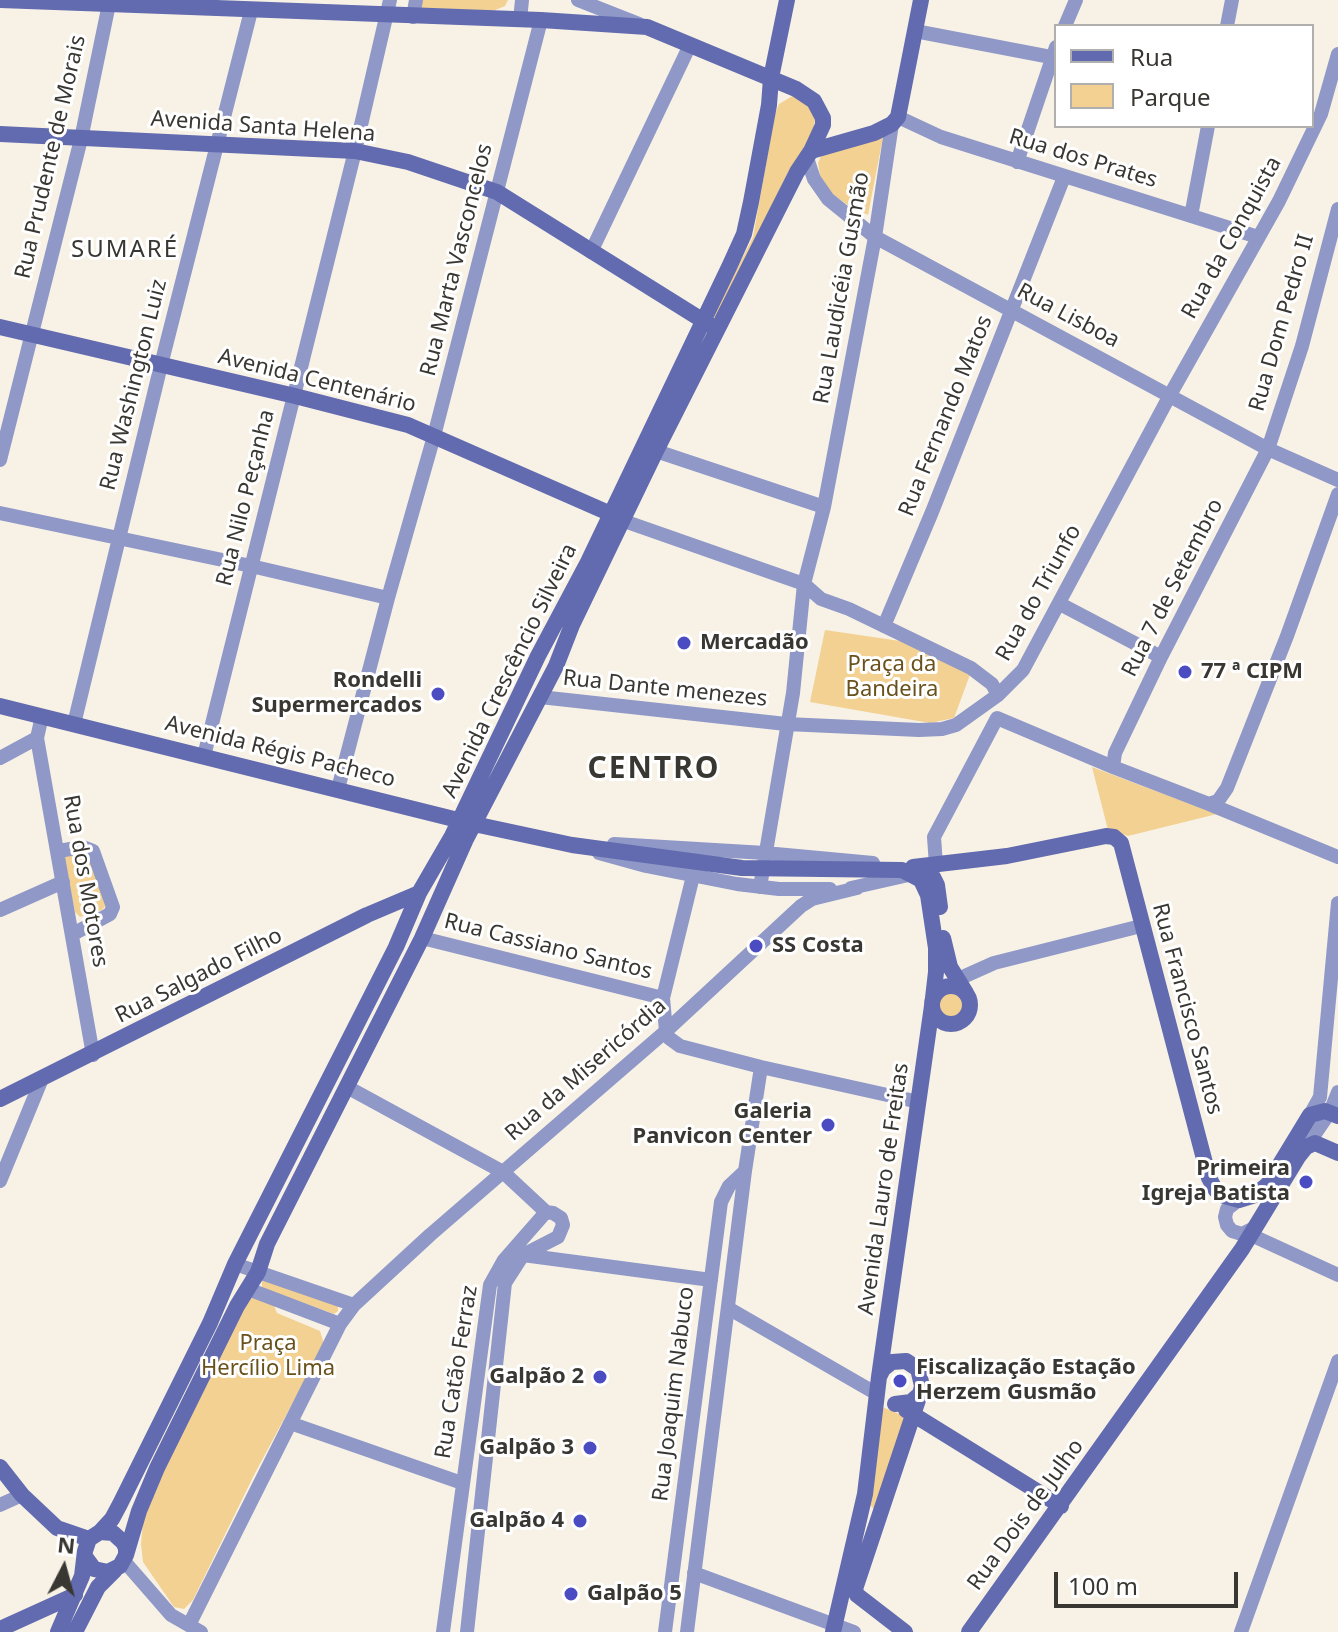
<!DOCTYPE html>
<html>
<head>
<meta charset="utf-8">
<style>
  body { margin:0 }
  #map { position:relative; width:1338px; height:1632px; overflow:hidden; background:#f8f2e6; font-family:"Noto Sans",sans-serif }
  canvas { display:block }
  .legend { position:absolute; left:1054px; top:24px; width:260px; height:104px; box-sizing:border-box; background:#fff; border:2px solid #b0afad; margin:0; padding:10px 14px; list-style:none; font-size:24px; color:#393732 }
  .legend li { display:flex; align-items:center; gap:16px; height:40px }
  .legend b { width:40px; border:2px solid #b0afad }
  .north { position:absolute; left:24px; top:1528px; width:80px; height:80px; -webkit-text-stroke:6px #fff; paint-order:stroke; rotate:6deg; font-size:22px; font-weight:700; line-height:32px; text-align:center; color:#393732 }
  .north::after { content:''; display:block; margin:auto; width:28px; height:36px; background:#393732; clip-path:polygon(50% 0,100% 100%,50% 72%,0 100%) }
  .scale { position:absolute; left:1054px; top:1572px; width:184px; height:36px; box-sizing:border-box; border:4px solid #393732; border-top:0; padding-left:10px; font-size:24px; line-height:28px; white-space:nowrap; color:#393732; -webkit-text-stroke:6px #fff; paint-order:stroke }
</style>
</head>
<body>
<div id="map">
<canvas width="1338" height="1632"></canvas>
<ul class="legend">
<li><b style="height:10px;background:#626baf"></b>Rua</li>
<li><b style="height:22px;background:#f2d192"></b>Parque</li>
</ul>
<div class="north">N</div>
<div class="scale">100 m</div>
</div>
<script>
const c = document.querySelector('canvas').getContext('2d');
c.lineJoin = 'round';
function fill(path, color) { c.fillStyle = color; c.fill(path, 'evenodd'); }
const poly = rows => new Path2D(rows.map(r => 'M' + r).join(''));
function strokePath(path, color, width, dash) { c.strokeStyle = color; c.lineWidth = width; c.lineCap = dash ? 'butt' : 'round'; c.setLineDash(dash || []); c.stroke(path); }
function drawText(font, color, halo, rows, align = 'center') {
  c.font = font + ' "Noto Sans",sans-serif'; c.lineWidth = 6; c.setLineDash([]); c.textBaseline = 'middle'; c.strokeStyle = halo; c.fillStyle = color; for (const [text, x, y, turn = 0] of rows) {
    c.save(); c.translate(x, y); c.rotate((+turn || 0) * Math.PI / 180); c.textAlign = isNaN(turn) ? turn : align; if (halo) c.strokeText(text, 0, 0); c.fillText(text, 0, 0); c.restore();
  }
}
const green = poly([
  [422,0,508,0,505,6,493,11,421,8],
  [794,95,817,112,808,151,788,172,717,318,713,316,753,237,775,114,779,104],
  [884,132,868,215,846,204,830,192,821,181,818,163,821,156],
  [825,630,907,642,971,672,954,718,930,723,810,702],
  [1092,767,1217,814,1128,836,1108,830],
  [87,853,107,904,102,910,80,917,75,912,64,859,65,855],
  [948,986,958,988,966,993,970,1002,966,1017,951,1024,936,1018,940,989],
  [262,1280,338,1305,338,1311,334,1314,262,1288],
  [259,1297,272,1301,277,1313,320,1331,324,1344,254,1475,193,1600,184,1609,174,1607,143,1562,141,1544,144,1511,242,1307,251,1298],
  [882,1407,910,1418,876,1511,869,1504]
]);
const street = poly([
  [578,0,639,24],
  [413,17,416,0],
  [520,20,522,0],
  [1065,26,1076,0],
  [1227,26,1232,0],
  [915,31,1056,58],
  [898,117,941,137,1258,237],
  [807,158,814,179,828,199,875,237,1268,449,1338,480],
  [1017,162,1056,47],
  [1338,209,1302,346,1268,449,1161,657,1115,753,1113,767,1209,804,1218,801,1227,788,1287,636,1338,494],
  [1191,216,1208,126],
  [591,252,690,45],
  [656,451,824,507],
  [0,460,81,139,109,4],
  [0,513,251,566,388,598],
  [624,521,804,584,821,599,849,609,971,668,992,684,998,695],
  [1060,604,1161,657],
  [884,626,932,512,1064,177],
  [540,697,786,724,919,730,942,729,956,725,998,695,1023,670,1170,395,1279,201,1321,114,1338,54],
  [42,716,37,738,93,1055],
  [74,724,161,365,251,11],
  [204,756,355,151,390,0],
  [0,758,37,738],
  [338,789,388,598,434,436,541,20],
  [1209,804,1338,857],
  [614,844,765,853,873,863],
  [58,851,83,847,93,851,113,907,110,914,73,934],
  [599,853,646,866,737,884,779,889,830,889],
  [936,865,934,837,997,718,1113,767],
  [693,876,663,998,666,1031,669,1038,680,1046,761,1067,919,1102],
  [760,887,793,693,804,584,824,507,875,237,892,124],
  [851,888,913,874],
  [0,910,63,882],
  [422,938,663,998],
  [965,976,994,963,1141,926],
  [347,1087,503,1172,546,1212,553,1213,561,1218,563,1225,558,1237,523,1255,505,1283,467,1632],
  [1310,1115,1320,1097,1338,903],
  [1306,1147,1330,1112,1338,1092],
  [0,1181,41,1081],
  [1239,1200,1227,1209,1225,1217,1227,1225,1232,1231,1242,1234,1256,1227],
  [1251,1235,1338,1275],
  [523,1255,711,1280],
  [235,1264,354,1305],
  [248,1289,340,1324],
  [728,1308,877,1394],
  [290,1423,462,1483],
  [0,1505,22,1495],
  [124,1561,171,1615,201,1632],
  [694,1573,854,1632],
  [189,1625,340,1324,354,1305,430,1235,666,1031,801,906,812,899,857,888],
  [443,1632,490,1285,504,1260,546,1212],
  [665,1632,721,1202,729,1186,745,1171],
  [687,1632,745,1171,761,1067],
  [1241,1632,1338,1361]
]);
const secondary = poly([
  [0,0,541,20,647,27,796,89,814,101,823,118,823,125,811,151,797,172,656,451,572,625,556,666,466,839,422,938,267,1244,258,1272,237,1306,157,1468,139,1511,126,1555],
  [0,134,355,151,408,162,497,192,710,325],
  [811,151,874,133,892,124,898,117,921,0],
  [0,327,295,396,408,425,611,514],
  [0,706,474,824,572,845,742,868,902,870,921,880,928,895,936,948,936,972,933,998],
  [913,867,1007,856,1106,836,1114,837,1121,843,1209,1178,1215,1189,1221,1195,1239,1200,1255,1195,1268,1184,1310,1115,1325,1111,1338,1116],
  [914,867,932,875,937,885,940,907],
  [943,938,950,967,966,993],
  '932 1005a19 19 0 1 1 38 0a19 19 0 1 1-38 0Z',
  [0,1099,367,915,419,893],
  [879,1377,932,1006],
  [906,1410,1061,1506],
  [0,1467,22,1495,57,1528,89,1539],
  [100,1532,112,1519,120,1504,210,1323,235,1264,396,947,419,893,452,836,538,656,588,562,730,265,744,234,751,202,769,105,771,78,787,0],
  [0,1629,75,1595],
  [58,1632,82,1576,85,1551,89,1539,100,1532,113,1533,123,1542,126,1548,126,1555,120,1566,108,1572,94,1569,86,1558],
  [75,1632,98,1587,115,1570],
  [833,1632,865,1494,879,1377,883,1369,892,1362,906,1361,918,1369,922,1386,920,1394,911,1402,895,1404],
  [905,1632,857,1595,855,1589,920,1394],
  [969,1632,1242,1249,1298,1157,1306,1147,1315,1143,1338,1153]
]);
const markers = [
  [684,643,8,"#4b4cc2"],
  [1185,672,8,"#4b4cc2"],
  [438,694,8,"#4b4cc2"],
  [756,946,8,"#4b4cc2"],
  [828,1125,8,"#4b4cc2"],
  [1306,1182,8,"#4b4cc2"],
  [600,1377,8,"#4b4cc2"],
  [900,1381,8,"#4b4cc2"],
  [590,1448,8,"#4b4cc2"],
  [580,1521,8,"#4b4cc2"],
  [571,1594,8,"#4b4cc2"]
];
const streetNames = [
  ["Avenida Santa Helena",263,127,4],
  ["Rua Prudente de Morais",51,157,-77],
  ["Rua dos Prates",1083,159,17],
  ["Rua da Conquista",1232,238,-61],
  ["Rua Marta Vasconcelos",457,260,-76],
  ["Rua Laudicéia Gusmão",842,288,-80],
  ["Rua Lisboa",1068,316,28],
  ["Rua Dom Pedro II",1282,323,-74],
  ["Avenida Centenário",317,381,14],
  ["Rua Washington Luiz",134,385,-76],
  ["Rua Fernando Matos",946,416,-68],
  ["Rua Nilo Peçanha",246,498,-76],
  ["Rua 7 de Setembro",1173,588,-63],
  ["Rua do Triunfo",1039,593,-61],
  ["Avenida Crescêncio Silveira",510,671,-64],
  ["Rua Dante menezes",665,689,6],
  ["Avenida Régis Pacheco",280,752,14],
  ["Rua dos Motores",85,881,80],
  ["Rua Cassiano Santos",548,947,14],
  ["Rua Salgado Filho",199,976,-27],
  ["Rua Francisco Santos",1187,1009,75],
  ["Rua da Misericórdia",586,1070,-41],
  ["Avenida Lauro de Freitas",884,1189,-82],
  ["Rua Catão Ferraz",457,1372,-81],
  ["Rua Joaquim Nabuco",674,1394,-83],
  ["Rua Dois de Julho",1026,1515,-54]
];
const poiNames = [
  ["Mercadão",700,643,"left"],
  ["77 ª CIPM",1201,672,"left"],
  ["Rondelli",422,681],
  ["Supermercados",422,706],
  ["SS Costa",772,946,"left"],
  ["Galeria",812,1112],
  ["Panvicon Center",812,1137],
  ["Primeira",1290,1169],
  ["Igreja Batista",1290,1194],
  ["Fiscalização Estação",916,1368,"left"],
  ["Herzem Gusmão",916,1393,"left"],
  ["Galpão 2",584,1377],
  ["Galpão 3",574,1448],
  ["Galpão 4",564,1521],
  ["Galpão 5",587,1594,"left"]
];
const parkNames = [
  ["Praça da",892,665],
  ["Bandeira",892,690],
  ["Praça",268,1344],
  ["Hercílio Lima",268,1369]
];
const neighbourhoodNames = [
  ["SUMARÉ",125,250]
];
const districtNames = [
  ["CENTRO",654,769]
];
fill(green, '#f2d192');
strokePath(street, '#8f98c7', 14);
strokePath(secondary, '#626baf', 16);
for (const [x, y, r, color] of markers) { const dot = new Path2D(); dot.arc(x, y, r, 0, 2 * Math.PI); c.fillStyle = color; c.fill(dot); strokePath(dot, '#fff', 3); }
drawText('22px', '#393732', '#fff', streetNames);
drawText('bold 22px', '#393732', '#fff', poiNames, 'right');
drawText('22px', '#69511c', '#fff', parkNames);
c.letterSpacing = '2px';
drawText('24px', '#393732', '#fff', neighbourhoodNames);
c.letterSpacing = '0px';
c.letterSpacing = '2px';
drawText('bold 30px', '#393732', '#fff', districtNames);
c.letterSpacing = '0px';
</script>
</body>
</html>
